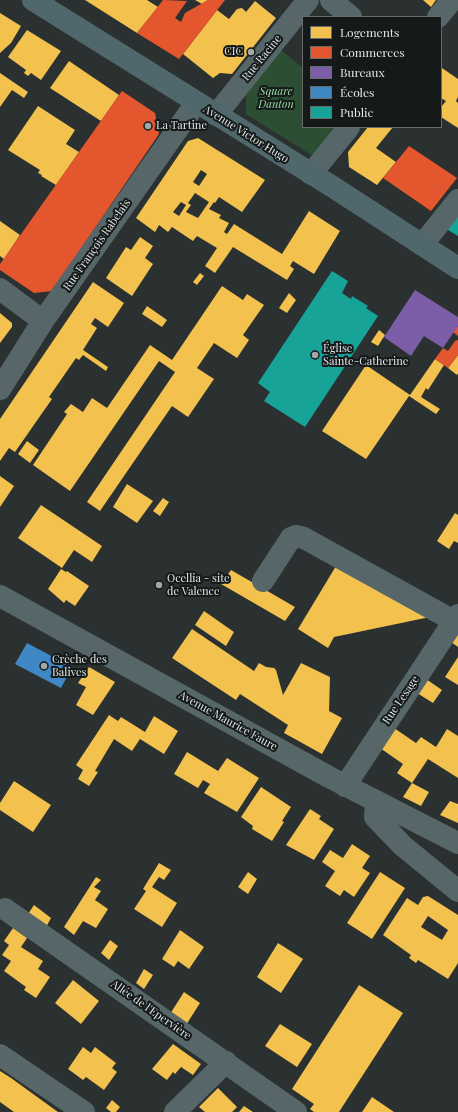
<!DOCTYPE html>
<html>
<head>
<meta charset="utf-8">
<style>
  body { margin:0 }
  #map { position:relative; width:458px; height:1112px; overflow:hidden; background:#2b3130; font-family:"Playfair Display",serif }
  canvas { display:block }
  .legend { position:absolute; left:302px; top:16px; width:140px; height:112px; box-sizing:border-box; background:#151919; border:1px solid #676c6b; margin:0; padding:5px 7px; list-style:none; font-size:12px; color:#e1e8e7 }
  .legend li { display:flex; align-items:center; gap:8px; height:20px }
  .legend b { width:20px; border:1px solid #676c6b }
</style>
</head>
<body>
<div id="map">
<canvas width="458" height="1112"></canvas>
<ul class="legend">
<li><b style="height:11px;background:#f2c14e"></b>Logements</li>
<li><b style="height:11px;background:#e4572e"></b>Commerces</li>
<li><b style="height:11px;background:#7b5ea7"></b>Bureaux</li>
<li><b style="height:11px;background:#3f88c5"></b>Écoles</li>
<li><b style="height:11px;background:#17a398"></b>Public</li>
</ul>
</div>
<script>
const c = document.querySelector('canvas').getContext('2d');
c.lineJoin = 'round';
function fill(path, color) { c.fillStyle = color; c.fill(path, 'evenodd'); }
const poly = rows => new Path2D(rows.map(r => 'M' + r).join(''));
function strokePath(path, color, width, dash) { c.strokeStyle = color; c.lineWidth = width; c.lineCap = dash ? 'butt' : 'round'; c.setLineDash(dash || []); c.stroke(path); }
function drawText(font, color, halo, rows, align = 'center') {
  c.font = font + ' "Playfair Display",serif'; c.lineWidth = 4; c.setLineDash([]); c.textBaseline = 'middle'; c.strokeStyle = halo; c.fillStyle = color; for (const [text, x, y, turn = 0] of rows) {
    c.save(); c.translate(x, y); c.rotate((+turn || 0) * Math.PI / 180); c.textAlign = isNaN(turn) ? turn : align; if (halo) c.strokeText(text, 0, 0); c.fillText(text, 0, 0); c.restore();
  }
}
const green = poly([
  [277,47,303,68,303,127,338,127,313,156,246,114,246,95]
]);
const homes = poly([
  [85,0,147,0,158,7,137,33],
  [195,0,208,0,202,4],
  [423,0,436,0,431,7],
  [255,1,276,18,232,74,220,73,213,78,183,54,217,10,229,19,237,9,242,8,246,12],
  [0,13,21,26,11,43,0,53],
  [27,30,61,51,41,80,31,73,28,76,24,73,26,70,8,57],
  [69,61,119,95,101,121,50,88],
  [442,68,458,79,458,97,456,101,458,103,458,128,441,117,441,107,446,101,441,98],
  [0,73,28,92,24,98,12,90,0,107],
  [38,106,75,130,66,144,79,152,56,185,41,176,42,175,38,173,40,170,8,150],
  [368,127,393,127,376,148,396,162,377,185,349,167,348,152],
  [198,138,265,180,242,212,219,197,215,203,214,202,209,209,221,215,219,218,229,223,224,232,227,234,234,224,282,254,309,211,340,231,314,274,293,261,290,266,294,269,287,280,233,247,215,273,205,266,217,248,197,236,193,241,172,227,168,232,159,225,155,232,136,218,188,141],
  [201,170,207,174,199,186,193,182],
  [195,193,209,202,198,218,186,212,191,205,188,203],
  [181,202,186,205,179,216,173,212],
  [0,221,20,235,4,259,0,256],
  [140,237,153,246,145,258,153,264,132,296,106,278,126,247,131,250],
  [200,273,204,276,197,285,193,282],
  [93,282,124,303,108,327,95,318,91,324,97,328,83,350,108,367,106,371,83,355,79,360,76,358,49,397,52,399,15,452,9,448,0,461,0,419],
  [222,286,243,300,247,294,264,305,243,335,249,340,237,358,214,343,197,368,214,379,188,417,172,406,100,511,87,502,175,372,159,361,70,491,33,465,67,414,64,412,71,404,83,412,92,398,107,408,150,345,172,360],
  [289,293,296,300,287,313,279,308],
  [147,306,167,320,162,327,142,314],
  [0,313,12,323,12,327,0,343],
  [379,330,385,335,378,346,371,342],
  [458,355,458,373,457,375,448,368],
  [435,359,444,365,428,390,426,388,421,397,440,409,436,414,409,396,366,459,322,431,366,365,410,395],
  [27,441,39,450,30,463,18,454],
  [0,476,14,486,0,507],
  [127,484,153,501,137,523,113,507],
  [163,498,169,502,160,516,153,511],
  [41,505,102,546,92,562,74,550,62,568,18,538],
  [455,513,458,515,458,543,454,541,449,549,437,541],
  [336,566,430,617,334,637,328,648,298,629],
  [61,569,66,572,67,571,89,586,75,606,66,600,64,603,48,589],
  [231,570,295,607,285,621,221,584],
  [204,611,234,632,226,646,195,625],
  [192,629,254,671,259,663,266,667,274,668,276,670,283,695,301,663,330,677,329,711,342,718,322,754,284,733,288,725,240,694,236,700,172,658],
  [458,634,458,647,451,642],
  [458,657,458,685,445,677],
  [89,667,115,682,93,715,76,705,86,687,78,683],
  [426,679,442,690,433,703,417,693],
  [109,715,118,721,121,717,145,732,154,716,178,731,164,754,140,739,132,751,114,739,95,771,98,772,89,786,78,779,83,770,76,765],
  [394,728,416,743,421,737,436,747,447,729,458,736,458,778,428,759,412,783,429,792,421,806,403,797,412,783,397,773,403,764,380,748],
  [187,752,218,771,227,758,259,778,237,812,204,793,210,784,203,780,198,788,174,774],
  [14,781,51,805,33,832,0,810,0,803],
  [261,787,291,807,282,821,284,822,272,841,252,829,253,826,241,817],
  [450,801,458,804,458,823,440,815],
  [310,809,321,816,319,819,334,829,314,860,286,845],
  [352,844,370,856,362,868,370,873,354,897,344,890,340,896,325,886,335,871,322,862,330,850,343,858],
  [159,863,171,870,164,880,159,877,152,887,177,903,162,927,134,909,146,891,143,889],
  [248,872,257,879,248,894,238,887],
  [380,872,405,888,372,939,347,923],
  [96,877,101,880,94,887,101,891,95,900,108,909,96,928,83,921,74,935,64,927],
  [428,896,458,915,458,963,448,979,418,960,416,963,409,958,411,955,383,935,407,898,418,905,423,897],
  [428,916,448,930,442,940,421,927],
  [34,905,51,918,46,927,28,914],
  [13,928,27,938,21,947,43,961,38,969,50,977,36,998,24,990,26,987,4,971,11,961,2,955,9,945,4,941],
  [180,930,204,947,189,969,178,961,174,967,162,959],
  [110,940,118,946,109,960,101,953],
  [278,943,303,959,281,993,257,977],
  [144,969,153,975,144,989,136,983],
  [73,980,99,1001,81,1024,55,1003],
  [359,985,403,1013,339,1112,314,1112,310,1109,314,1104,292,1089],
  [184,992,200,1003,186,1025,170,1014],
  [280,1024,312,1044,297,1067,265,1046],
  [173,1044,201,1064,193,1075,181,1067,175,1074,173,1072,167,1080,152,1069],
  [83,1047,91,1053,95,1047,116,1063,112,1068,117,1072,104,1090,86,1077,83,1080,68,1069],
  [0,1071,11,1078,58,1112,14,1112,0,1102],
  [218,1088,237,1107,232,1112,205,1112,199,1107],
  [372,1097,394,1112,362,1112],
  [112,1100,120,1107,116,1112,111,1112,106,1108],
  [244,1106,253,1112,239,1112]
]);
const shops = poly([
  [163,0,187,1,175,18,181,22,185,13,208,0,225,0,179,59,137,33],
  [122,91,155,113,159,134,52,291,34,293,0,270,0,264],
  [409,146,457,178,431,211,383,178],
  [458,326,458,336,453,332],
  [458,340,458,355,448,368,435,359,443,348,448,351,455,341]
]);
const offices = poly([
  [415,290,458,317,458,326,443,348,424,336,411,356,384,337]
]);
const schools = poly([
  [27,643,72,667,61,688,15,664]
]);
const public = poly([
  [458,209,458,236,443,227],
  [332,271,348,281,342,293,351,299,352,296,368,306,366,308,378,316,305,427,264,401,270,392,258,383]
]);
const minor = poly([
  [331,0,351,17],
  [438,17,452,0],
  [216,115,308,0],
  [311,174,349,127],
  [422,245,458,200],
  [0,289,43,321],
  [0,389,43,321,196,103],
  [263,581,291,538,296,536,304,538,454,621],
  [0,596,329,777,458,843],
  [345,786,458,615],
  [376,802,375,817,403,846,458,891],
  [5,909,296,1112],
  [0,1055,84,1112],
  [175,1112,226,1062]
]);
const major = poly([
  [33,0,333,187,458,268]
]);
const markers = [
  [251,52,4,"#a1a8a7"],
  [148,126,4,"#a1a8a7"],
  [315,355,4,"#a1a8a7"],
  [159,585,4,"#a1a8a7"],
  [44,666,4,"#a1a8a7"]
];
const poiNames = [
  ["CIC",243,52,"right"],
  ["La Tartine",156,126],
  ["Église",323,349],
  ["Sainte-Catherine",323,362],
  ["Ocellia - site",167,579],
  ["de Valence",167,592],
  ["Crèche des",52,660],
  ["Balives",52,673]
];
const streetNames = [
  ["Rue Racine",262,58,-51],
  ["Avenue Victor Hugo",246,134,32],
  ["Rue François Rabelais",97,245,-55],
  ["Rue Lesage",401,700,-56],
  ["Avenue Maurice Faure",228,721,29],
  ["Allée de l'Epervière",151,1010,35]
];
const parkNames = [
  ["Square",276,92],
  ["Danton",276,105]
];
fill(green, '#2c4e32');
fill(homes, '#f2c14e');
fill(shops, '#e4572e');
fill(offices, '#7b5ea7');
fill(schools, '#3f88c5');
fill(public, '#17a398');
strokePath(minor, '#566669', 22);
strokePath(major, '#50686c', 22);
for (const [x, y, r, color] of markers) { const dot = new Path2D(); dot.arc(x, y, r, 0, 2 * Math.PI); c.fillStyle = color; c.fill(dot); strokePath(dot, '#151919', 1.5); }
drawText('11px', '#e1e8e7', '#151919', poiNames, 'left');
drawText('11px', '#e1e8e7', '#151919', streetNames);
drawText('italic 11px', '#98dea0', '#151919', parkNames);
</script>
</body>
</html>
